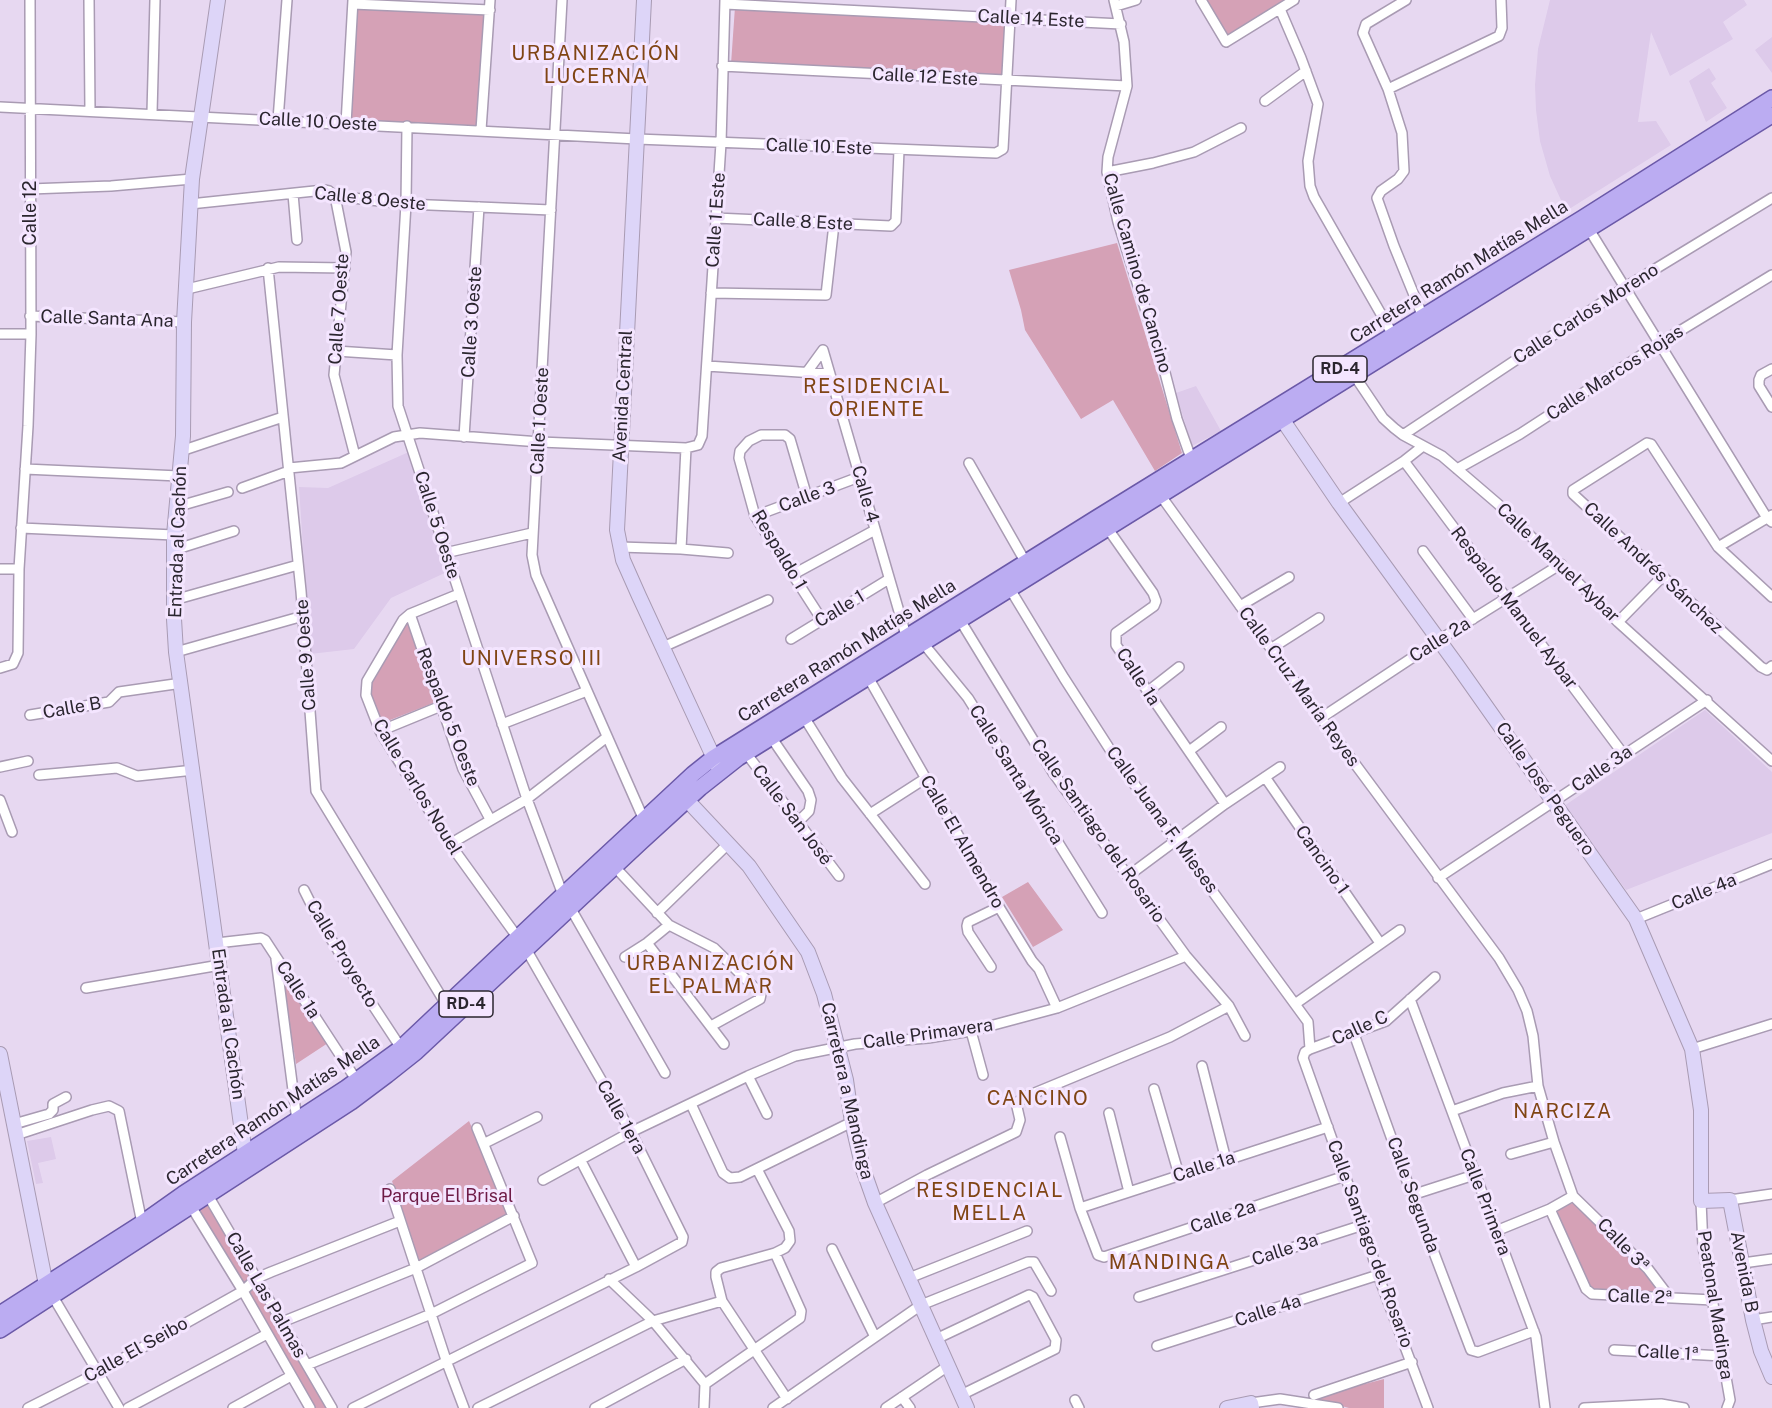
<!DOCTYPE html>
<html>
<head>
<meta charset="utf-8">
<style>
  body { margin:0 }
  canvas { display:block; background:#e7d8f1 }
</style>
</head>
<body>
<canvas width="1772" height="1408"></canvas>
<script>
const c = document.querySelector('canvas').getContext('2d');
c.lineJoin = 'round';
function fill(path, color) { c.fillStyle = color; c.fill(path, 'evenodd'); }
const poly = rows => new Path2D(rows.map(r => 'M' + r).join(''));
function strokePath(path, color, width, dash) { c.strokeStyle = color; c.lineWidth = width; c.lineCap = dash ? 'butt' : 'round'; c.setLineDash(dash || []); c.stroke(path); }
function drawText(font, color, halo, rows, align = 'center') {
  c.font = font + ' "Public Sans",sans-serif'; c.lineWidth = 6; c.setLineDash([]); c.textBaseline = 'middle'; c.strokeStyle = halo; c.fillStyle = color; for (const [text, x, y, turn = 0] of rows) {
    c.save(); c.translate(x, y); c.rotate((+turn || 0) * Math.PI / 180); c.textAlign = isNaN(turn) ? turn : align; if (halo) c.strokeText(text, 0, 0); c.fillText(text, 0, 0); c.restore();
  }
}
const built = poly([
  [1550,0,1744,0,1747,5,1723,22,1733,39,1670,76,1651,32,1638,122,1656,121,1671,145,1566,211,1550,176,1540,141,1536,110,1535,85,1538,49],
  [1772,37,1772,73,1755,50],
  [1709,68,1716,79,1711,83,1727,108,1706,122,1689,81],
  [1196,386,1221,431,1192,446,1176,393],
  [411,451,449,571,391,598,354,649,310,654,299,487,328,488],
  [1705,710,1772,772,1772,833,1626,890,1564,806],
  [51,1137,56,1159,38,1163,43,1183,36,1184,27,1141]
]);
const green = poly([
  [1205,0,1289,0,1229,39],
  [735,7,1007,21,1003,77,731,64],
  [357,8,485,13,478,127,350,121],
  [1117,243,1182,453,1155,471,1113,400,1081,419,1025,330,1021,310,1009,270],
  [409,619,436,702,380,724,368,699,375,665],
  [1028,882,1063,930,1033,947,1002,897],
  [281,970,328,1043,296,1064],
  [469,1121,510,1214,418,1262,392,1181],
  [208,1202,327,1408,314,1408,199,1209],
  [1573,1203,1647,1274,1657,1291,1597,1291,1589,1287,1555,1210],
  [1384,1379,1384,1408,1349,1408,1311,1398]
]);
const street = poly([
  [89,0,90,111],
  [562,0,532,555,536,575,644,820],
  [1114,0,1124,42,1127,86,1108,157,1107,172,1118,222,1163,365,1177,419,1193,464],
  [1201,0,1226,42,1294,0],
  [1406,0,1366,24,1363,33,1388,89,1402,133,1404,171,1398,179,1381,191,1377,198,1394,246,1423,317],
  [353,4,490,10],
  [725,4,1121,24],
  [1116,6,1136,0],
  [1280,9,1301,58,1318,104,1308,161,1310,186,1314,197,1393,335],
  [722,66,1127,86],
  [1388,89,1499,36,1502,28,1501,0],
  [1265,101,1306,71],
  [0,107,637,139,996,153,1003,149,1011,0],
  [152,113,155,0],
  [278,120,287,0],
  [346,124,353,0],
  [407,126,406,204,397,355,398,406,527,799,563,895,665,1073],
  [481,130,490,0],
  [1107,172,1153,163,1194,152,1241,128],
  [30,189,111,186,192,179],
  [293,194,297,240],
  [335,196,346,252,334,375,355,456],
  [190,204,324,190,329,191,335,196,406,204,551,210],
  [716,218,891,226,896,221,899,150],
  [1587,226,1767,518,1772,522],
  [268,268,301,591,316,791,447,1006],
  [187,289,279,267,345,268],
  [711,293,826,295,834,224],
  [30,316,184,322],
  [0,334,31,334],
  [823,350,907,639],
  [336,351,397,355],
  [707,366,830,374],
  [1772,369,1761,375,1759,380,1759,386,1772,407],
  [807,372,823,350],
  [1352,372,1383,418,1394,428,1403,435,1442,456,1498,504,1618,622,1772,761],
  [1403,435,1624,288,1772,198],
  [464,437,479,207],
  [181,451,283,417],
  [1404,461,1624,755],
  [969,463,1026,563],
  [289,468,341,463,394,437,420,433,540,442,686,448,698,445,702,436,721,143,725,0],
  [25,469,179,476],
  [1457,469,1520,434,1660,343,1772,275],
  [242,488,289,471],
  [1161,496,1321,718,1499,958,1518,990,1527,1011,1533,1036,1538,1086,1554,1142,1573,1196,1648,1269,1670,1298],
  [807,497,790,439,785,435,761,435,749,441,740,451,739,458,755,516,822,620],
  [1339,503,1404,461,1423,446],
  [176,507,228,492],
  [755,516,859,477],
  [21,528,174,535],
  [1108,529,1153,593,1156,601,1154,606,1116,633,1116,645,1225,804],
  [620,547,681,549,728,553],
  [1718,547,1772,515],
  [681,549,686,448],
  [174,550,234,531],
  [1423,551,1473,619],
  [445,553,532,533],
  [0,569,19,569],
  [792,575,875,530],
  [1010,589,1064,678,1118,762,1308,1022,1310,1049],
  [459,594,410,614,403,620,367,681,366,695,380,731,450,844,518,938],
  [1772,597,1718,547,1651,444,1647,443,1573,490,1573,494,1761,667,1767,670,1772,666],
  [174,600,298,565],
  [1240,606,1289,577],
  [410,614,463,769,490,819],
  [960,620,1054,774,1186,956,1229,1006,1245,1036],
  [1618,622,1662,577],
  [791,639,889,579],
  [923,643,968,698,1102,913],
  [663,647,768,600],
  [1272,648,1319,618],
  [176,652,303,616],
  [0,668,13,664,18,653,19,569,28,426,31,334,30,0],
  [868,677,999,907,1032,961,1039,969,1057,1008],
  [1147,692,1179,667],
  [30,715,109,702,119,692,182,683],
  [804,717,842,778,925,884],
  [1321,718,1439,640,1561,564],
  [502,724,587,691],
  [380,731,441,706],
  [771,737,808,791,811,800,809,811,798,822],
  [1189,751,1221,727],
  [746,753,839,876],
  [0,767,28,761],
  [39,775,117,768,137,776,194,770],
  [1265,777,1380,943],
  [0,800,12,832],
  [870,814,926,778],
  [450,844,527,799,607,737],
  [614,866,669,925,714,948,761,994,760,999,711,1026],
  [1128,876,1225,804,1280,767],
  [1438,878,1707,700],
  [304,890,316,914,351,972,401,1048],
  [657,913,728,844],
  [1636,919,1772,864],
  [217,943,261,938,265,940,357,1081],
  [647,943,724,1044],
  [625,957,647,943,669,925],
  [276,959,297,1121],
  [991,967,968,932,967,926,968,922,999,907],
  [86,988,220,965],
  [1410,999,1536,1337,1545,1408],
  [1295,1004,1400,930],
  [971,1031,983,1075],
  [1354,1034,1412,1195,1471,1350,1478,1352,1534,1331],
  [1692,1049,1772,1024],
  [1202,1066,1226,1160],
  [748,1076,767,1114],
  [1154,1089,1179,1175],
  [691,1104,723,1173,730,1178,740,1177,852,1122],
  [1452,1111,1503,1093,1538,1086],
  [1109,1113,1129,1192],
  [14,1124,49,1114,53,1110,53,1104,66,1097],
  [16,1135,92,1110,109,1106,119,1111,142,1223],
  [1060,1137,1080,1208,1098,1255,1104,1257,1345,1176],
  [485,1143,537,1117],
  [1511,1154,1554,1142],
  [581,1161,636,1267],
  [757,1169,789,1231,790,1241,785,1248,775,1253,721,1268,716,1272,716,1277,722,1301,787,1399],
  [543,1180,631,1132,748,1076,795,1056,855,1044,928,1038,971,1031,1057,1008,1186,956],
  [390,1189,447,1363,464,1408],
  [206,1192,332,1408],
  [1412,1195,1474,1175],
  [1730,1200,1772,1194],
  [1701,1201,1703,1247,1730,1400,1727,1408],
  [189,1203,243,1291,310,1408],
  [875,1203,927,1175,1016,1132,1020,1120,1017,1107,1019,1101,1025,1097,1170,1037,1229,1006],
  [1080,1208,1328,1127],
  [1550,1209,1586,1289,1592,1294,1713,1300],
  [1496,1231,1550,1209,1573,1196],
  [832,1249,875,1337],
  [1743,1263,1772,1259],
  [909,1278,1027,1231],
  [609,1279,653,1321,705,1384,704,1408],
  [52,1295,119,1408],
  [1139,1297,1363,1225],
  [1753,1320,1772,1317],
  [282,1322,416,1268,514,1216],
  [936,1339,1029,1295,1033,1297,1056,1340,1055,1349,961,1395],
  [1157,1346,1378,1275],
  [1614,1350,1722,1356],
  [307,1365,431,1314,532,1263,477,1128],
  [705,1384,800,1318,801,1311,775,1253],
  [1314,1395,1412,1362],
  [902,1397,910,1408],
  [1075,1400,1079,1408],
  [1251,1403,1280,1399,1338,1408],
  [28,1408,97,1373,243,1291,257,1278,271,1272,400,1221],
  [128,1408,267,1334],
  [233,1408,291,1376],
  [353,1408,636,1267,682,1242,683,1237,631,1132,526,949],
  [478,1408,653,1321,722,1301],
  [595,1408,686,1359],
  [773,1408,921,1305,1028,1262,1034,1262,1051,1291],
  [886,1408,948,1366],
  [1428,1408,1378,1275,1369,1243,1303,1058,1305,1052,1310,1049,1386,1021,1435,977],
  [1584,1408,1661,1404,1684,1408]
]);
const secondary = poly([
  [218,0,192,179,184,322,183,436,174,535,174,619,176,652,245,1154,249,1162],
  [644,0,617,530,623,560,639,596,718,767],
  [1282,419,1339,503,1457,665,1636,919,1692,1049,1701,1110,1701,1201,1730,1200,1753,1320,1761,1351,1772,1377],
  [687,800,749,866,808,952,824,994,846,1080,852,1122,863,1169,875,1203,967,1408],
  [0,1054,46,1285,50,1292],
  [1227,1408,1251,1403,1252,1408]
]);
const primary = poly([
  [0,1314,142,1223,183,1194,346,1088,401,1048,563,895,693,774,713,758,1095,519,1583,218,1772,98],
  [0,1330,351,1102,387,1075,416,1052,641,842,700,788,738,758,1772,115]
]);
const shields = [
  [1340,369,54],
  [466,1004,54]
];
const shieldNames = [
  ["RD-4",1340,369],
  ["RD-4",466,1004]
];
const streetNames = [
  ["Calle 14 Este",1031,19,3],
  ["Calle 12 Este",925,77,3],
  ["Calle 10 Oeste",318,122,3],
  ["Calle 10 Este",819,147,2],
  ["Calle 8 Oeste",370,199,6],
  ["Calle 12",30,213,-90],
  ["Calle 1 Este",716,220,-86],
  ["Calle 8 Este",803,222,3],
  ["Carretera Ramón Matías Mella",1459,272,-32],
  ["Calle Camino de Cancino",1137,273,74],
  ["Calle 7 Oeste",339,309,-86],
  ["Calle Carlos Moreno",1586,314,-33],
  ["Calle Santa Ana",107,319,2],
  ["Calle 3 Oeste",472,322,-86],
  ["Calle Marcos Rojas",1615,373,-33],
  ["Avenida Central",623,396,-87],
  ["Calle 1 Oeste",540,421,-87],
  ["Calle 4",865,494,74],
  ["Calle 3",807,497,-20],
  ["Calle 5 Oeste",437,525,72],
  ["Entrada al Cachón",178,542,-88],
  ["Respaldo 1",779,550,59],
  ["Calle Manuel Aybar",1558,563,44],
  ["Calle Andrés Sánchez",1653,568,43],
  ["Respaldo Manuel Aybar",1514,608,53],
  ["Calle 1",840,609,-31],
  ["Calle 2a",1440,640,-32],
  ["Carretera Ramón Matías Mella",847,651,-32],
  ["Calle 9 Oeste",306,655,-94],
  ["Calle 1a",1138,677,57],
  ["Calle Cruz María Reyes",1299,687,54],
  ["Calle B",72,708,-10],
  ["Respaldo 5 Oeste",448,717,69],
  ["Calle 3a",1602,769,-34],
  ["Calle Santa Mónica",1016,775,58],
  ["Calle Carlos Nouel",417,787,59],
  ["Calle José Peguero",1545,789,55],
  ["Calle San José",792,815,53],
  ["Calle Juana F. Mieses",1162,820,54],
  ["Calle Santiago del Rosario",1098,831,55],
  ["Calle El Almendro",962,842,60],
  ["Cancino 1",1322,860,55],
  ["Calle 4a",1704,892,-22],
  ["Calle Proyecto",342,954,59],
  ["Calle 1a",298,990,57],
  ["Entrada al Cachón",228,1024,82],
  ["Calle C",1360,1028,-24],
  ["Calle Primavera",928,1034,-8],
  ["Carretera a Mandinga",847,1091,77],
  ["Carretera Ramón Matías Mella",273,1111,-34],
  ["Calle 1era",621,1117,61],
  ["Calle 1a",1204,1167,-18],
  ["Calle Segunda",1413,1195,70],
  ["Calle Primera",1485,1202,69],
  ["Calle 2a",1223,1217,-19],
  ["Calle Santiago del Rosario",1370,1244,70],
  ["Calle 3ª",1623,1245,46],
  ["Calle 3a",1285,1250,-18],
  ["Avenida B",1744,1272,79],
  ["Calle Las Palmas",266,1295,60],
  ["Calle 2ª",1640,1297,2],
  ["Peatonal Madinga",1715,1305,81],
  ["Calle 4a",1268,1311,-18],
  ["Calle El Seibo",136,1350,-29],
  ["Calle 1ª",1668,1353,3]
];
const parkNames = [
  ["Parque El Brisal",447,1196]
];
const neighbourhoodNames = [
  ["URBANIZACIÓN",596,54],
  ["LUCERNA",596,77],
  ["RESIDENCIAL",877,387],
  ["ORIENTE",877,410],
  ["UNIVERSO III",532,659],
  ["URBANIZACIÓN",711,964],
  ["EL PALMAR",711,987],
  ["CANCINO",1038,1099],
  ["NARCIZA",1563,1112],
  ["RESIDENCIAL",990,1191],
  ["MELLA",990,1214],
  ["MANDINGA",1170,1263]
];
fill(built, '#ddcaea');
fill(green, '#d5a1b6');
strokePath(street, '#a99bb3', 12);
strokePath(secondary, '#a99bb3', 16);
strokePath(primary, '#6b59a8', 18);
strokePath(street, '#fff', 9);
strokePath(secondary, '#ddd5f8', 14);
strokePath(primary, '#bbacf2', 15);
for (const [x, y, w] of shields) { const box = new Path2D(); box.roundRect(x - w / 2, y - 13, w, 26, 4.5); c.fillStyle = '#f4e5ff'; c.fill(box); strokePath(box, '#2b262f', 1.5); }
drawText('bold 16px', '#2b262f', null, shieldNames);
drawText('18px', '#2b262f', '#f4e5ff', streetNames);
drawText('18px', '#6f1b47', '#f4e5ff', parkNames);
c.letterSpacing = '1.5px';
drawText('20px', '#804515', '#f4e5ff', neighbourhoodNames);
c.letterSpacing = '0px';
</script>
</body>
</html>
